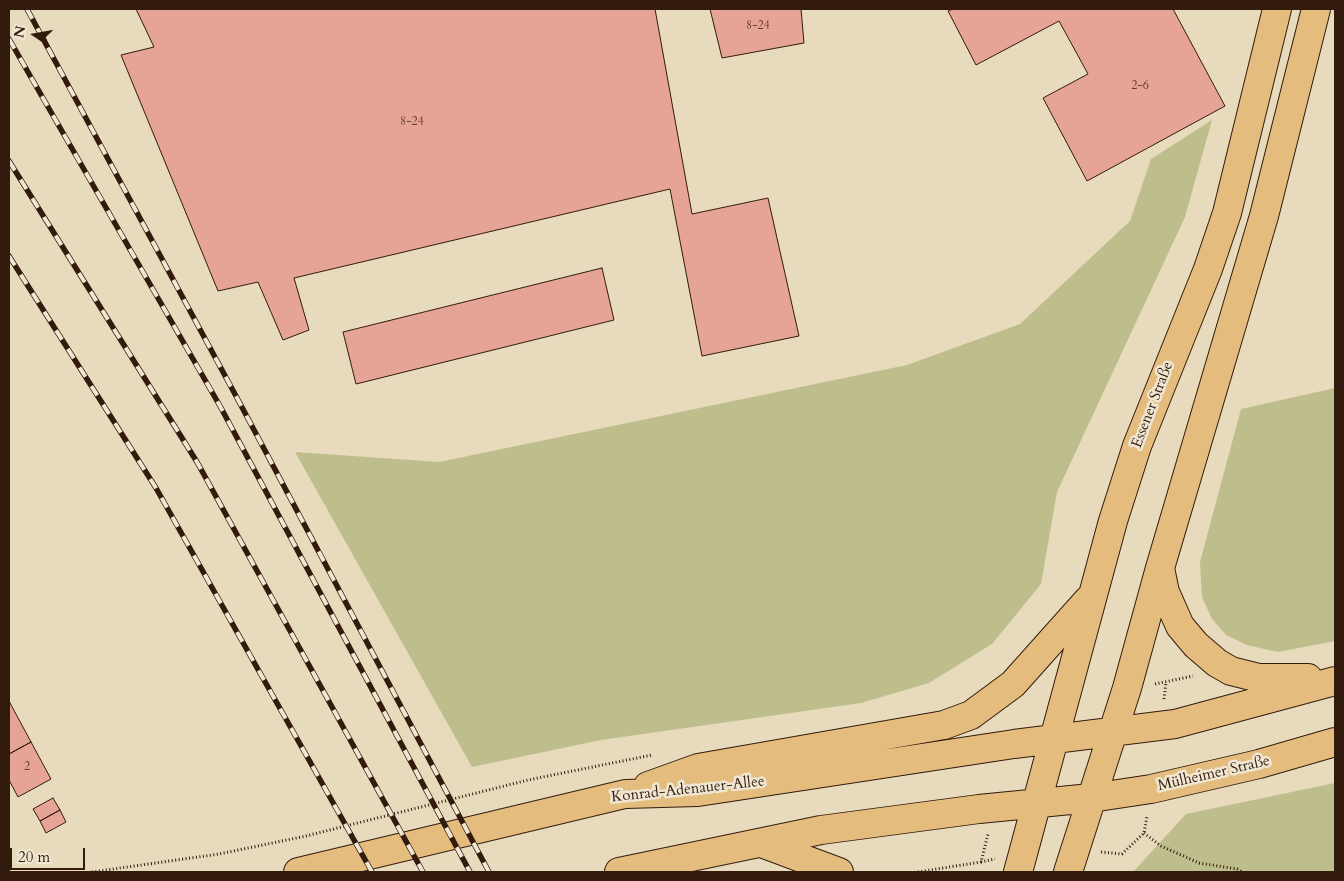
<!DOCTYPE html>
<html>
<head>
<meta charset="utf-8">
<style>
  body { margin:0 }
  #map { position:relative; width:1344px; height:881px; overflow:hidden; background:#e8dabc; font-family:Cardo,serif }
  canvas { display:block }
  .frame { position:absolute; inset:0; border:10px solid #321b0d; pointer-events:none }
  .north { position:absolute; left:10px; top:10px; width:50px; height:50px; -webkit-text-stroke:4px #f0e7d3; paint-order:stroke; rotate:282deg; font-size:14px; font-weight:700; line-height:20px; text-align:center; color:#321b0d }
  .north::after { content:''; display:block; margin:auto; width:18px; height:22px; background:#321b0d; clip-path:polygon(50% 0,100% 100%,50% 72%,0 100%) }
  .scale { position:absolute; left:10px; top:848px; width:75px; height:22px; box-sizing:border-box; border:2px solid #321b0d; border-top:0; padding-left:6px; font-size:15px; line-height:18px; white-space:nowrap; color:#321b0d; -webkit-text-stroke:4px #f0e7d3; paint-order:stroke }
</style>
</head>
<body>
<div id="map">
<canvas width="1344" height="881"></canvas>
<div class="frame"></div>
<div class="north">N</div>
<div class="scale">20 m</div>
</div>
<script>
const c = document.querySelector('canvas').getContext('2d');
c.lineJoin = 'round';
function fill(path, color) { c.fillStyle = color; c.fill(path, 'evenodd'); }
const poly = rows => new Path2D(rows.map(r => 'M' + r).join(''));
function strokePath(path, color, width, dash) { c.strokeStyle = color; c.lineWidth = width; c.lineCap = dash ? 'butt' : 'round'; c.setLineDash(dash || []); c.stroke(path); }
function drawText(font, color, halo, rows, align = 'center') {
  c.font = font + ' Cardo,serif'; c.lineWidth = 5; c.setLineDash([]); c.textBaseline = 'middle'; c.strokeStyle = halo; c.fillStyle = color; for (const [text, x, y, turn = 0] of rows) {
    c.save(); c.translate(x, y); c.rotate((+turn || 0) * Math.PI / 180); c.textAlign = isNaN(turn) ? turn : align; if (halo) c.strokeText(text, 0, 0); c.fillText(text, 0, 0); c.restore();
  }
}
const green = poly([
  [1212,120,1185,217,1057,492,1041,584,992,644,929,683,861,703,601,740,472,767,295,452,439,462,907,365,1020,324,1130,221,1151,159],
  [1335,388,1335,641,1278,652,1247,645,1226,635,1212,619,1202,597,1200,562,1241,409],
  [1335,783,1335,872,1133,872,1186,814]
]);
const building = poly([
  [136,9,655,9,692,214,768,198,799,336,702,356,670,189,294,278,309,330,283,340,258,282,218,291,121,55,154,47,136,9],
  [710,9,801,9,804,43,722,58,710,9],
  [953,9,1173,9,1225,106,1087,181,1043,98,1088,74,1059,21,976,65,948,11,953,9],
  [602,268,614,320,356,384,343,332,602,268],
  [10,703,31,742,9,754,9,704,10,703],
  [31,742,51,779,18,797,9,780,9,754,31,742],
  [53,798,60,810,40,821,33,809,53,798],
  [60,810,66,822,46,833,40,821,60,810]
]);
const path = poly([
  [1155,684,1193,676],
  [1164,699,1166,682],
  [1144,833,1161,846,1199,863,1237,869,1242,872],
  [1101,852,1122,854,1144,833,1147,816],
  [981,862,995,859],
  [92,872,219,854,306,836,528,780,652,755],
  [918,872,981,862,988,834]
]);
const major = poly([
  [1160,568,1165,592,1180,626,1196,645,1217,663,1231,671,1259,678,1308,678],
  [648,786,698,768,944,725,971,715,1013,684,1088,600],
  [761,843,839,872],
  [298,872,625,794,698,792,1014,744,1175,724,1335,681],
  [619,872,821,830,979,809,1091,798,1151,789,1259,764,1335,742],
  [1018,872,1113,521,1137,446,1208,269,1227,213,1277,9],
  [1068,872,1127,688,1160,568,1264,216,1316,9]
]);
const rail = poly([
  [27,9,236,396,489,872],
  [9,39,220,406,470,872],
  [9,161,197,462,423,872],
  [9,256,156,488,372,872]
]);
const numberNames = [
  ["8-24",758,26],
  ["2-6",1140,86],
  ["8-24",412,122],
  ["2",27,767]
];
const streetNames = [
  ["Essener Straße",1153,405,-69],
  ["Mülheimer Straße",1214,774,-13],
  ["Konrad-Adenauer-Allee",688,790,-6]
];
fill(green, '#bdbe8c');
fill(building, '#e5a495');
strokePath(building, '#321b0d', 1);
strokePath(major, '#321b0d', 30);
strokePath(path, '#321b0d', 3, [1, 2.5]);
strokePath(major, '#e4bd7e', 28);
strokePath(rail, '#321b0d', 5.5);
strokePath(rail, '#f0e7d3', 4, [11]);
drawText('12px', '#5f3d2f', null, numberNames);
drawText('15px', '#321b0d', '#f0e7d3', streetNames);
</script>
</body>
</html>
